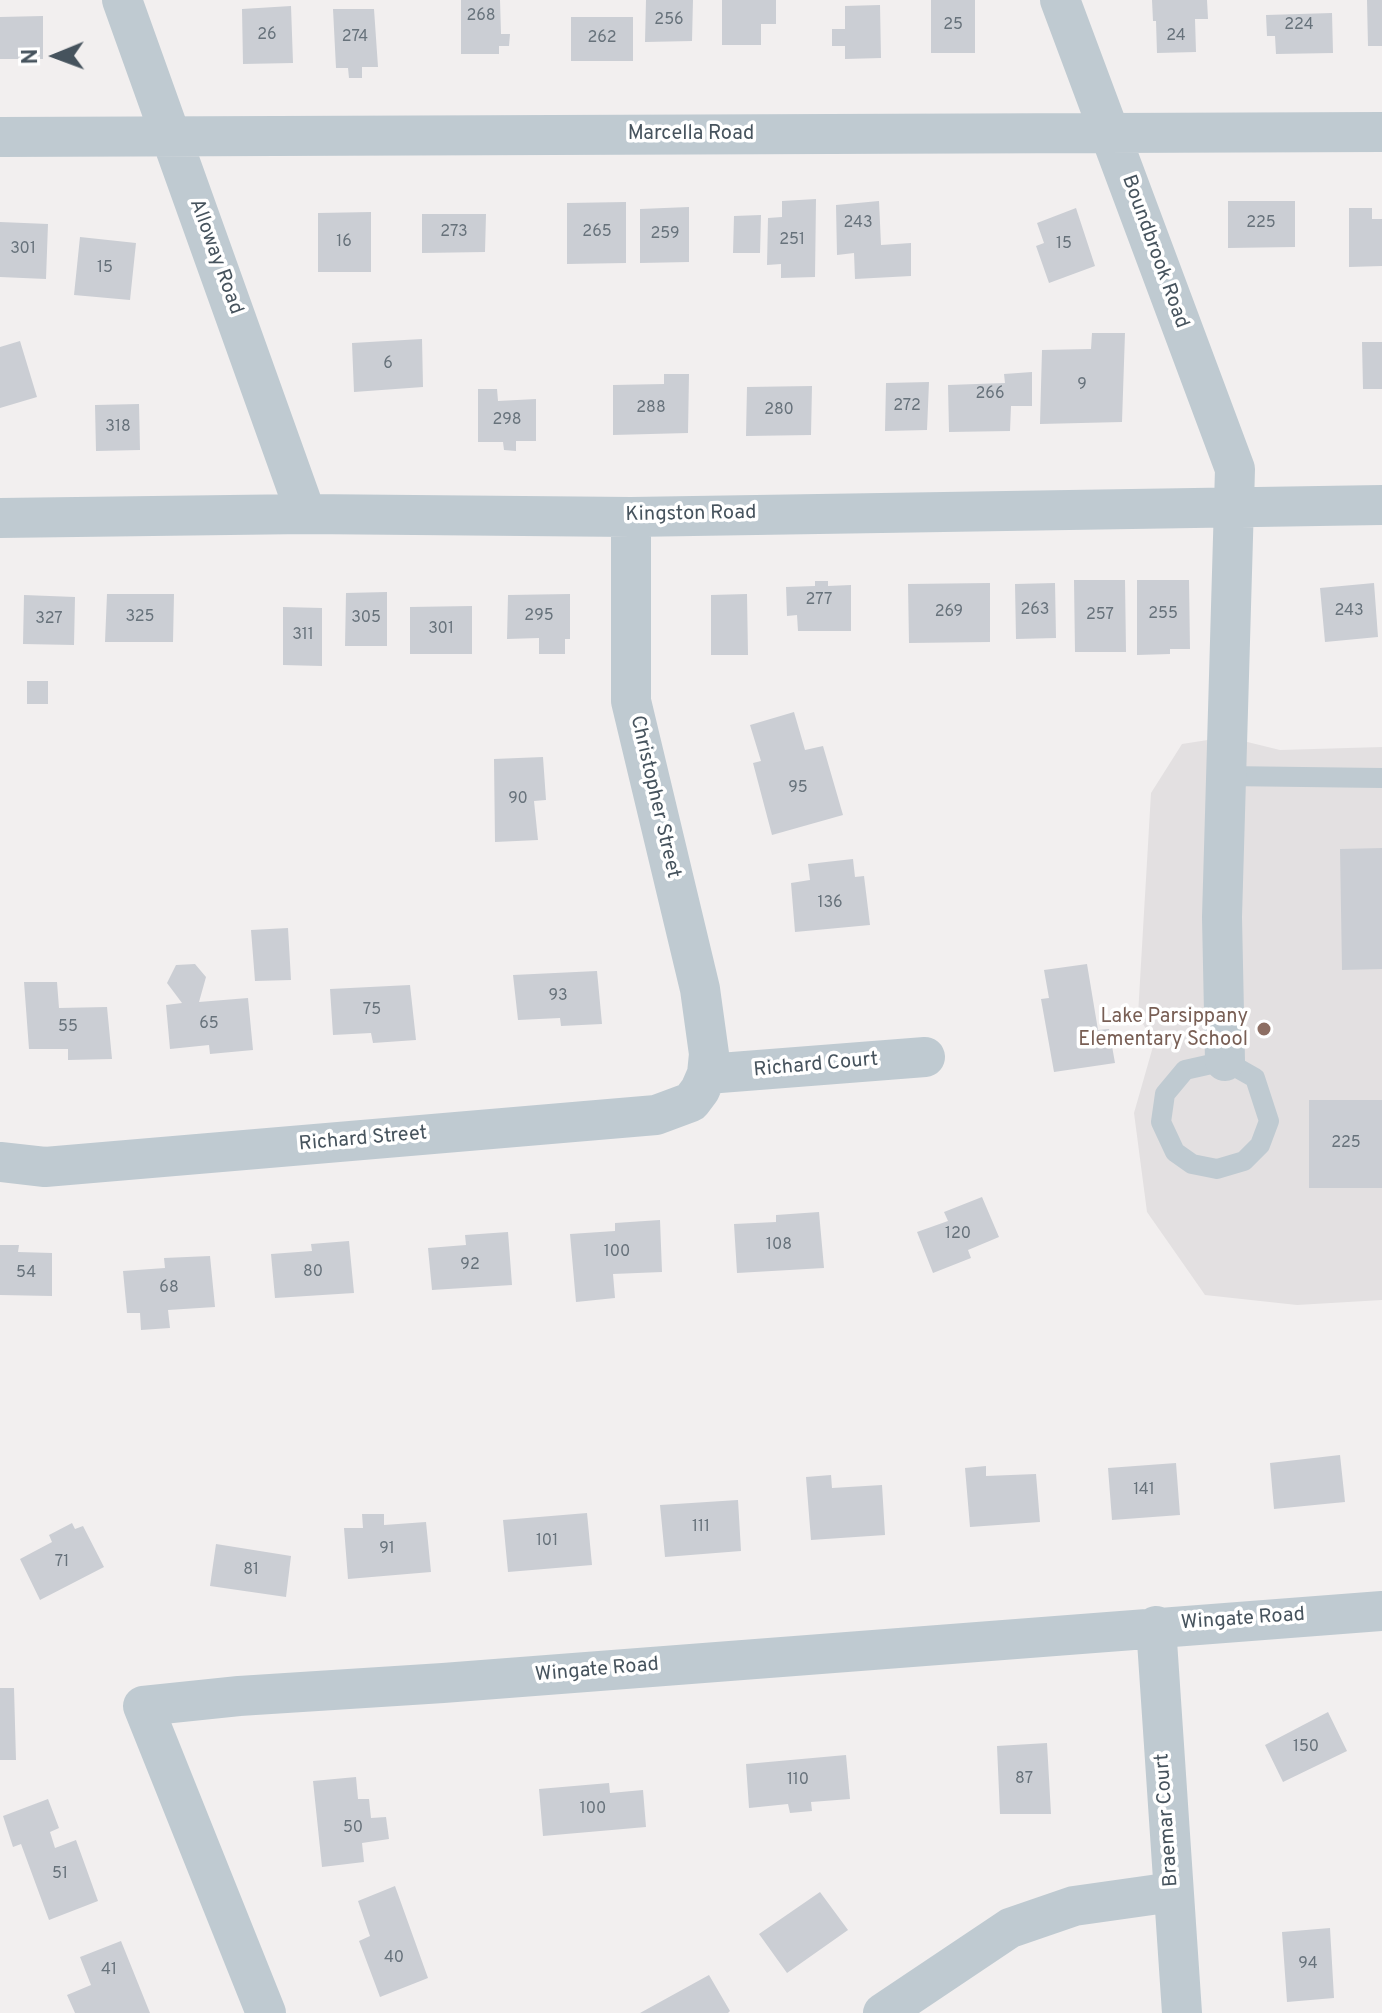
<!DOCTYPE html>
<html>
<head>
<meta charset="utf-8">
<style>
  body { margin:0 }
  #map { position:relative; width:1382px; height:2013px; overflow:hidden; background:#f2efef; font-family:Overpass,sans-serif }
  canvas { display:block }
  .north { position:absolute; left:16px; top:16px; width:80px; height:80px; -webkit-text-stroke:6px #fff; paint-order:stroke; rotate:269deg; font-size:22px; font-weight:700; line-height:32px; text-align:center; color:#46535d }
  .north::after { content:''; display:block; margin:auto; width:28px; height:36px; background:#46535d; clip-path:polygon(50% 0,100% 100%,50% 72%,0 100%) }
</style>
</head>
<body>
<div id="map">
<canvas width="1382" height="2013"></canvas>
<div class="north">N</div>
</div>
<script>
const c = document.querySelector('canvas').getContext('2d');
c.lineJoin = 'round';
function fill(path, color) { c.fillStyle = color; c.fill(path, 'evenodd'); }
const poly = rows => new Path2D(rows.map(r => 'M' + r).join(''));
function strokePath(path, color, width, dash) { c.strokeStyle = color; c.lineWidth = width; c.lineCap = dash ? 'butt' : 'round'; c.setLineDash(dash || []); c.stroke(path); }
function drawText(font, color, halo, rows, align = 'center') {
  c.font = font + ' Overpass,sans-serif'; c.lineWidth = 7; c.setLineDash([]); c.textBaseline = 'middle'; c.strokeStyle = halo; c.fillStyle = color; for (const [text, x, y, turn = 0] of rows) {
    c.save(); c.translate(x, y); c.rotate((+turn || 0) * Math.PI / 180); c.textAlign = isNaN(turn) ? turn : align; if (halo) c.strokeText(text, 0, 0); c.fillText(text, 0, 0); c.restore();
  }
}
const education = poly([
  [1227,737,1280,750,1382,747,1382,1300,1297,1305,1205,1295,1147,1212,1134,1113,1154,1043,1138,1015,1151,793,1182,744]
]);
const building = poly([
  [461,0,500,0,501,34,510,34,509,46,499,46,499,54,461,54],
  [646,0,693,0,692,41,645,42],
  [722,0,776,0,776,24,761,24,761,45,722,45],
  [931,0,975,0,975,53,931,53],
  [1152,0,1207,0,1208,19,1195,19,1196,52,1157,53,1156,21,1153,21],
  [1367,0,1382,0,1382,46,1368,46],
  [880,5,881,58,845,59,845,46,832,46,832,29,845,29,845,6],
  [291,6,293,63,243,64,242,9],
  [333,9,374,9,378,67,362,67,362,78,349,78,348,68,336,68],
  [1332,13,1333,53,1276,54,1275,36,1267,36,1266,15],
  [43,16,43,59,0,59,0,17],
  [571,17,633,17,633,61,571,61],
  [816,199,815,277,781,278,781,264,767,265,768,218,782,217,782,201],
  [879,201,881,245,911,243,911,276,855,279,854,253,837,255,836,205],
  [1228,201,1295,201,1295,247,1228,248],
  [626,202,626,263,567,264,567,203],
  [689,207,689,262,640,263,640,209],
  [1076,208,1095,266,1049,283,1036,246,1044,243,1037,223],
  [1349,208,1372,208,1372,219,1382,219,1382,266,1349,267],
  [371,212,371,272,318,272,318,213],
  [422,214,486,214,485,252,422,253],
  [761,215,760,253,733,253,734,216],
  [0,222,48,224,46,279,0,277],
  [80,237,136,243,130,300,74,295],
  [1092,333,1125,333,1122,422,1040,424,1042,350,1091,349],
  [422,339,423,387,354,392,352,343],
  [20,341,37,397,0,408,0,347],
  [1362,342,1382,342,1382,389,1363,389],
  [1032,372,1032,406,1011,406,1010,431,949,432,948,385,1005,383,1004,374],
  [664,374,689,374,688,433,613,435,613,385,664,384],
  [929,382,927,430,885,431,886,383],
  [812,386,811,435,746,436,747,387],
  [478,389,497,389,498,401,536,399,536,441,516,441,516,451,504,450,503,442,478,442],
  [139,404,140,450,96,451,95,405],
  [1074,580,1125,580,1126,652,1075,652],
  [1137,580,1189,580,1190,649,1170,649,1170,654,1137,655],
  [815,581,828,581,828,586,851,585,851,631,798,631,797,615,787,616,786,587,815,586],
  [990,583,990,642,909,643,908,584],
  [1055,583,1056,638,1016,639,1015,584],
  [1374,583,1378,637,1325,642,1320,588],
  [387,592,387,646,345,646,346,593],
  [107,594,174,594,173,642,105,642],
  [570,594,570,639,565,639,565,654,539,654,539,638,507,639,508,595],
  [747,594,748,655,711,655,711,595],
  [24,595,75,597,74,645,23,644],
  [472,606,472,654,410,654,410,607],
  [283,607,322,608,322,666,283,665],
  [27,681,48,681,48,704,27,704],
  [794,712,805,750,823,746,843,815,772,835,753,763,761,761,750,725],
  [543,757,546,800,534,801,538,840,495,842,494,759],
  [1382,848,1382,969,1342,970,1340,849],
  [853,859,855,877,864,876,870,925,795,932,791,883,810,880,808,864],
  [288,928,291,980,255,981,251,930],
  [195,964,206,977,199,1002,248,998,253,1050,210,1054,209,1045,170,1049,166,1005,182,1003,167,983,176,965],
  [1087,964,1098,1030,1109,1029,1115,1063,1054,1072,1041,999,1049,998,1044,970],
  [597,971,602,1024,561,1026,560,1018,518,1020,513,975],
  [24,982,57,982,59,1008,107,1007,112,1059,68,1060,68,1049,29,1049],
  [410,985,416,1040,373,1043,371,1033,333,1035,330,989],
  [1309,1100,1382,1100,1382,1188,1309,1188],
  [982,1197,999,1237,968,1250,971,1258,933,1273,917,1232,948,1221,944,1212],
  [819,1212,824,1268,737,1273,734,1224,776,1222,776,1215],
  [660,1220,662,1272,613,1274,615,1298,576,1302,570,1234,615,1231,615,1223],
  [508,1232,512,1285,432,1290,428,1248,466,1245,465,1235],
  [349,1241,354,1293,275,1298,271,1254,312,1251,311,1244],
  [0,1245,19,1245,18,1252,52,1253,52,1296,0,1295],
  [210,1256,215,1307,168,1310,170,1328,141,1330,140,1313,127,1313,123,1271,165,1268,164,1258],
  [1340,1455,1345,1502,1274,1509,1270,1463],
  [1176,1463,1180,1515,1112,1520,1108,1468],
  [986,1466,986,1476,1036,1474,1040,1522,970,1527,965,1468],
  [831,1475,832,1488,882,1485,885,1535,811,1540,806,1477],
  [738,1500,741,1551,665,1557,660,1505],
  [587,1513,592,1565,508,1572,503,1520],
  [362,1514,384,1514,384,1525,426,1522,431,1572,348,1579,344,1528,363,1528],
  [72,1523,75,1529,83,1526,104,1567,40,1600,20,1559,52,1542,49,1535],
  [216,1544,291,1556,286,1597,210,1586],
  [0,1688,14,1688,16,1760,0,1760],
  [1328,1712,1347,1751,1283,1782,1265,1745],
  [1047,1743,1051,1814,1000,1814,997,1746],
  [846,1755,850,1799,811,1802,812,1811,790,1813,788,1804,749,1808,746,1764],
  [356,1777,358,1799,369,1799,371,1818,386,1817,389,1839,362,1843,364,1862,322,1867,313,1781],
  [609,1783,610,1793,643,1790,646,1827,543,1836,539,1789],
  [48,1799,59,1828,50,1832,55,1848,76,1840,98,1901,49,1920,21,1844,13,1847,3,1816],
  [395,1886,428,1978,380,1997,359,1941,370,1936,358,1901],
  [820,1892,848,1930,787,1973,759,1934],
  [1330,1928,1334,1998,1287,2002,1282,1932],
  [121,1941,150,2013,75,2013,67,1995,91,1985,80,1957],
  [709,1975,730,2011,728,2013,640,2013]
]);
const service = poly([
  [1225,776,1382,778],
  [1225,1061,1255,1078,1269,1121,1260,1145,1244,1161,1217,1169,1192,1164,1175,1152,1161,1122,1165,1094,1185,1070,1225,1061]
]);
const minor = poly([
  [122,0,306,514],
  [1060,0,1235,469,1222,917,1225,1061],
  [0,137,1382,132],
  [0,518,306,514,631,517,1382,505],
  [707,1074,925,1057],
  [0,1162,45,1167,656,1115,691,1102,700,1090,707,1074,709,1054,700,989,631,701,631,517],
  [1156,1626,1182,2013],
  [266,2013,143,1706,239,1696,443,1683,1382,1611],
  [883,2013,1010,1928,1074,1906,1173,1892]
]);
const markers = [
  [1264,1029,8,"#8d6e63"]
];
const numberNames = [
  ["268",481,17],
  ["256",669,21],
  ["25",953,26],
  ["224",1299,26],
  ["26",267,36],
  ["24",1176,37],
  ["274",355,38],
  ["262",602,39],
  ["243",858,224],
  ["225",1261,224],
  ["273",454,233],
  ["265",597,233],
  ["259",665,235],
  ["251",792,241],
  ["16",344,243],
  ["15",1064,245],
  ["301",23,250],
  ["15",105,269],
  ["6",388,365],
  ["9",1082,386],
  ["266",990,395],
  ["272",907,407],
  ["288",651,409],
  ["280",779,411],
  ["298",507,421],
  ["318",118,428],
  ["277",819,601],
  ["263",1035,611],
  ["243",1349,612],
  ["269",949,613],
  ["255",1163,615],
  ["257",1100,616],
  ["295",539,617],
  ["325",140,618],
  ["305",366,619],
  ["327",49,620],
  ["301",441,630],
  ["311",303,636],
  ["95",798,789],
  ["90",518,800],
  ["136",830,904],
  ["93",558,997],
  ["75",372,1011],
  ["65",209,1025],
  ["55",68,1028],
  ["225",1346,1144],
  ["120",958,1235],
  ["108",779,1246],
  ["100",617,1253],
  ["92",470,1266],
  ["80",313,1273],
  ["54",26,1274],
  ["68",169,1289],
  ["141",1144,1491],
  ["111",701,1528],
  ["101",547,1542],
  ["91",387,1550],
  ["71",62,1563],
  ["81",251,1571],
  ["150",1306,1748],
  ["87",1024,1780],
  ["110",798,1781],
  ["100",593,1810],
  ["50",353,1829],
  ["51",60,1875],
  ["40",394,1959],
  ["94",1308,1965],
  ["41",109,1971]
];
const streetNames = [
  ["Marcella Road",691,135],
  ["Boundbrook Road",1154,252,70],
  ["Alloway Road",215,257,70],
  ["Kingston Road",691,515,-1],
  ["Christopher Street",654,797,77],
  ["Richard Court",816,1066,-5],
  ["Richard Street",363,1140,-5],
  ["Wingate Road",1243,1620,-4],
  ["Wingate Road",597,1671,-5],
  ["Braemar Court",1168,1820,-94]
];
const educationNames = [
  ["Lake Parsippany",1248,1018],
  ["Elementary School",1248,1041]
];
fill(education, '#e3e0e1');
fill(building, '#cbced4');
strokePath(service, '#bfcad1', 20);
strokePath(minor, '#bfcad1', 40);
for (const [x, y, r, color] of markers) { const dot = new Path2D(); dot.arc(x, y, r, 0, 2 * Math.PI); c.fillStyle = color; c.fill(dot); strokePath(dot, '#fff', 3); }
drawText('16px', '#67727b', null, numberNames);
drawText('20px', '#46535d', '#fff', streetNames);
drawText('20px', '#785e54', '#fff', educationNames, 'right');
</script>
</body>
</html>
